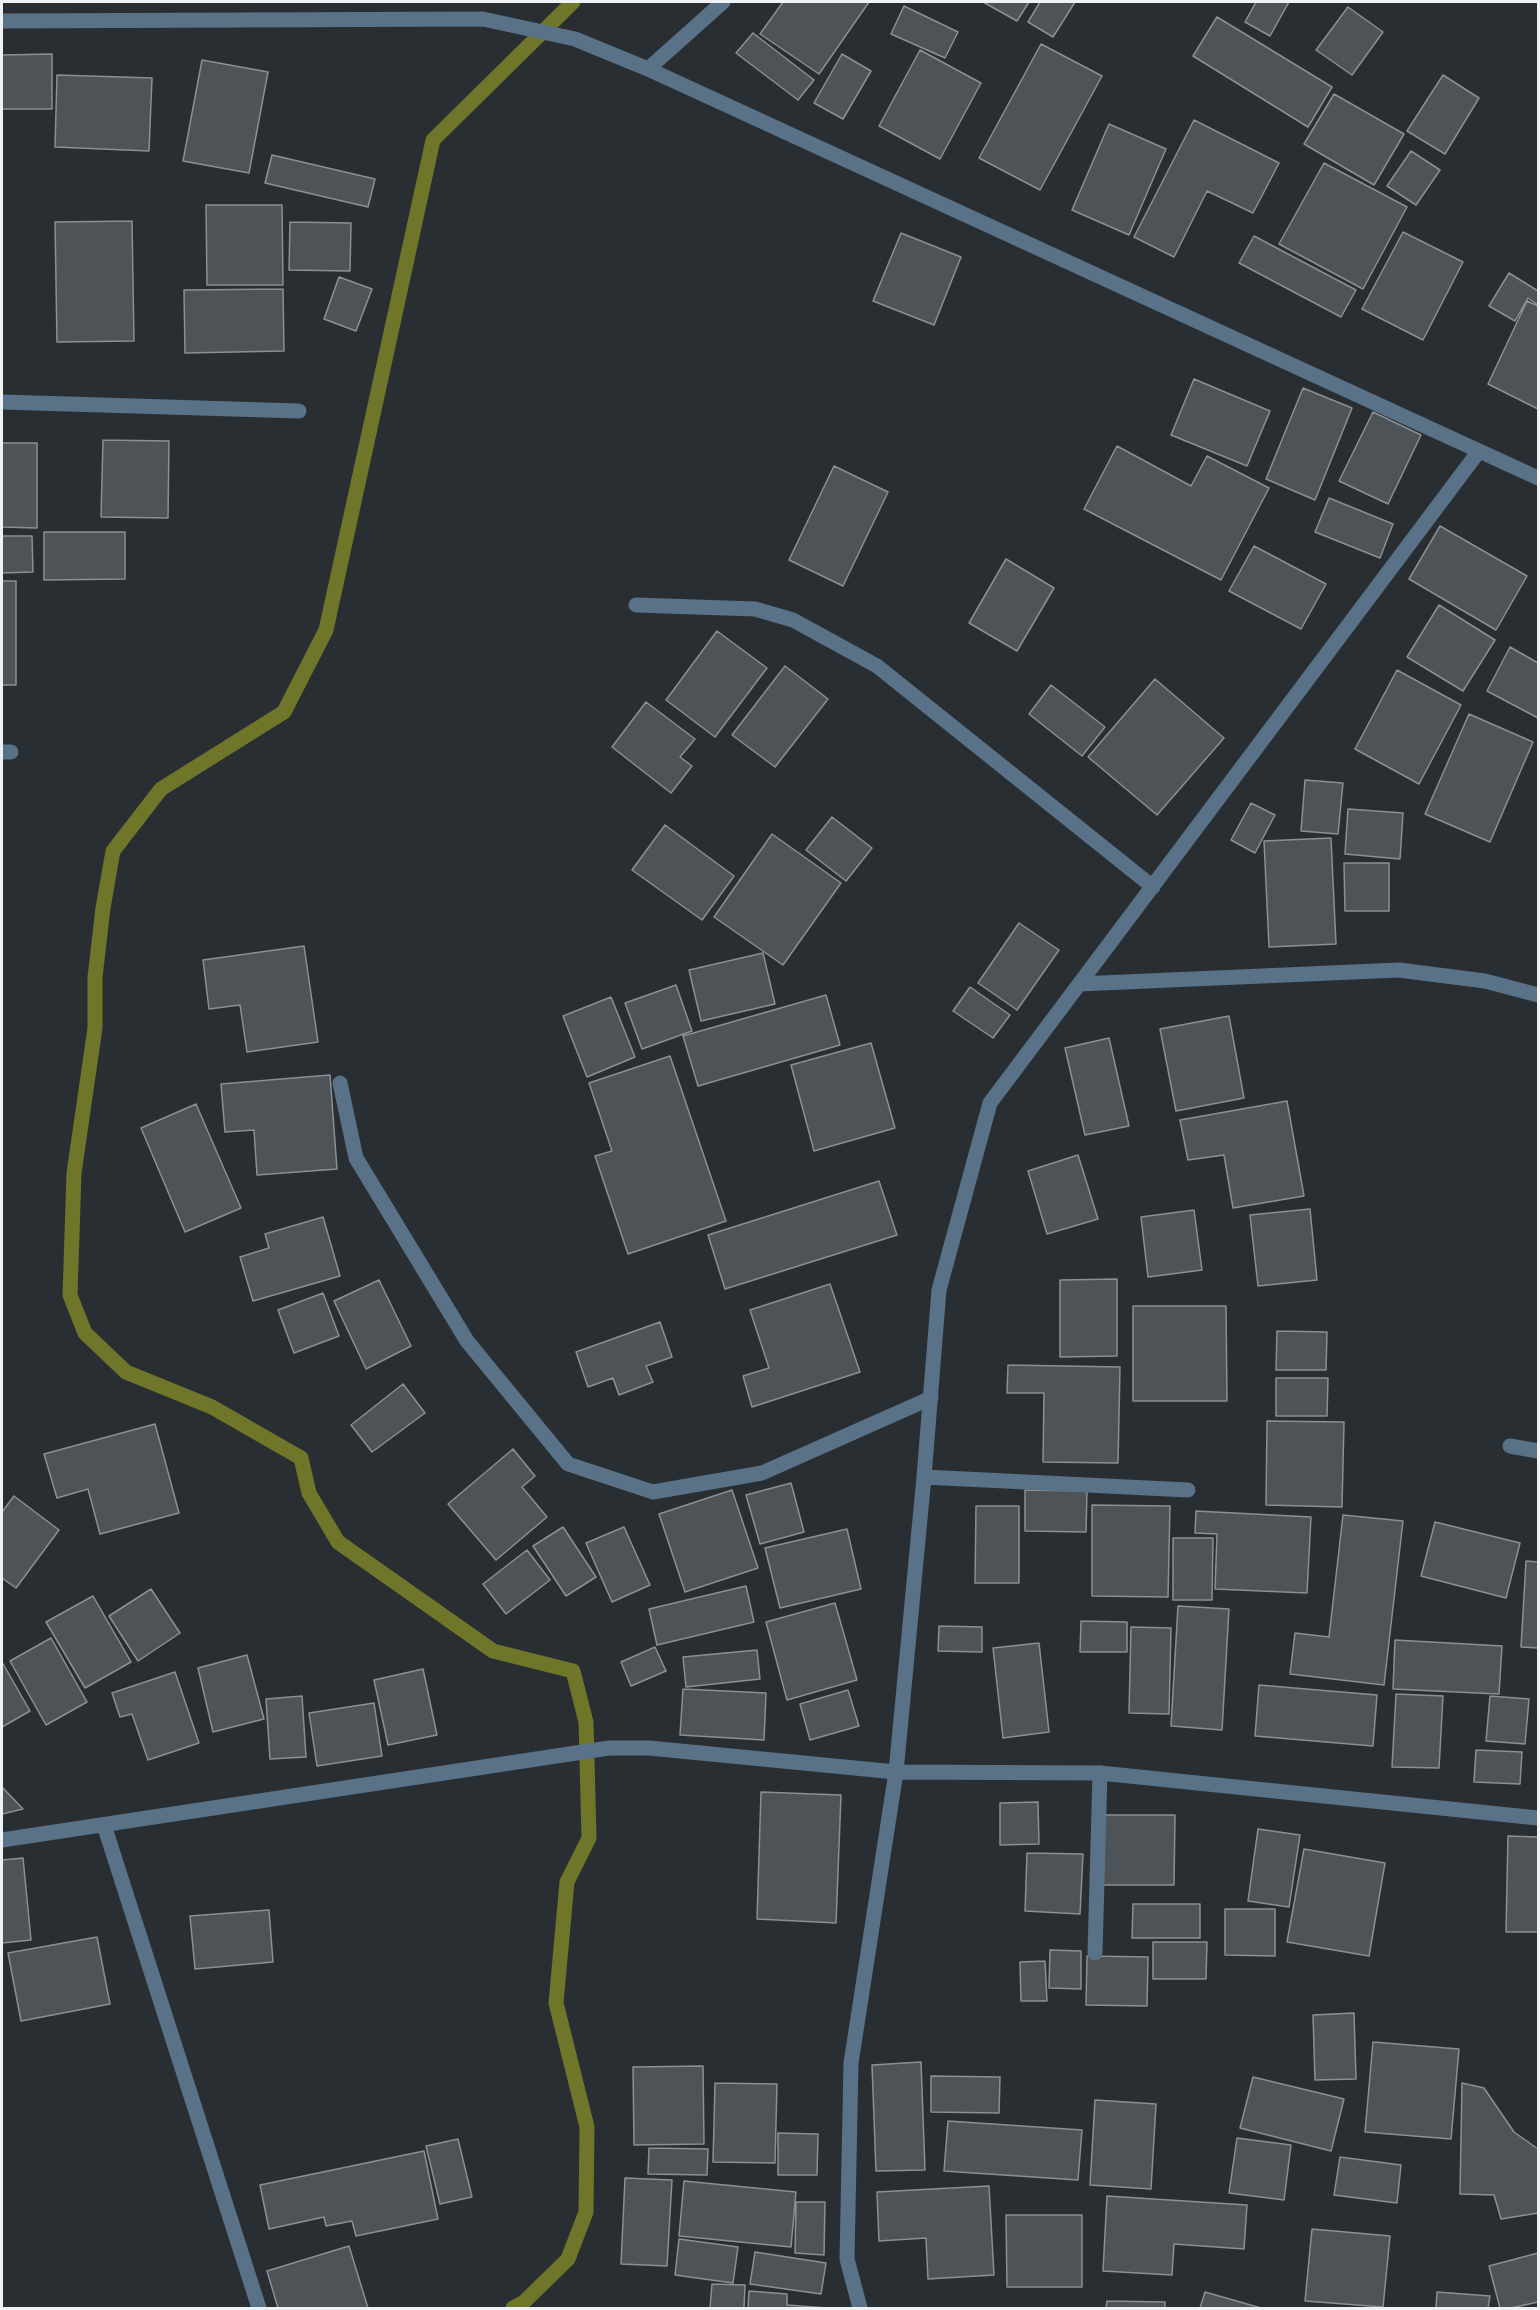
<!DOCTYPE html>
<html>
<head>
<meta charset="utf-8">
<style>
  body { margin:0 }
  #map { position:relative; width:1540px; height:2310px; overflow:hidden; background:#292e32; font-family:"Space Grotesk",sans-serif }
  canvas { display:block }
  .frame { position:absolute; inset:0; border:3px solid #eff2f5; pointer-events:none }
</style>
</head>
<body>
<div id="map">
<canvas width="1540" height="2310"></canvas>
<div class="frame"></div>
</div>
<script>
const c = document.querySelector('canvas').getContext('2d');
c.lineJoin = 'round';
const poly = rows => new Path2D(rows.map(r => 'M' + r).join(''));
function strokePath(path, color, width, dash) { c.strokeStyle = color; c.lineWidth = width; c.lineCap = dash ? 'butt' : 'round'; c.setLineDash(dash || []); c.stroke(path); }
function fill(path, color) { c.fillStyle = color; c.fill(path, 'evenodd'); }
const stream = poly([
  [513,2308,524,2302,568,2259,586,2212,587,2127,556,2003,567,1882,589,1838,586,1722,573,1671,493,1651,338,1542,309,1493,301,1458,212,1407,126,1372,85,1333,70,1295,74,1173,95,1028,95,977,103,908,113,851,161,789,284,712,326,630,433,140,573,2]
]);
const building = poly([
  [783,2,869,2,819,74,760,34,783,2],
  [983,2,1029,2,1017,21,983,2],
  [1040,2,1075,2,1053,37,1028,22,1040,2],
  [1256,2,1289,2,1270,36,1245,22,1256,2],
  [904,6,958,32,945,58,891,34,904,6],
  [1348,7,1383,32,1352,75,1316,50,1348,7],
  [1217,17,1332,87,1308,127,1193,56,1217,17],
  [753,33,814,80,798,100,736,53,753,33],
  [1041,44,1102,76,1040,190,979,158,1041,44],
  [920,50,981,83,940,159,879,126,920,50],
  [52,54,52,109,2,109,2,55,52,54],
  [842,54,871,71,843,119,814,103,842,54],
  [202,60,268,72,249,173,183,161,202,60],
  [57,75,152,78,149,151,55,147,57,75],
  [1443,75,1479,98,1445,154,1407,131,1443,75],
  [1334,94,1404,134,1374,185,1304,144,1334,94],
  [1194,120,1279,163,1253,213,1207,191,1174,257,1134,237,1194,120],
  [1109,124,1166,149,1129,235,1072,210,1109,124],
  [1411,151,1440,170,1416,205,1387,186,1411,151],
  [272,155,375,179,368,207,265,183,272,155],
  [1324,163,1407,207,1363,289,1279,244,1324,163],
  [206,205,282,205,283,285,207,285,206,205],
  [132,221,134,341,57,342,55,222,132,221],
  [290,222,351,223,350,271,289,270,290,222],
  [1403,232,1463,262,1423,340,1362,309,1403,232],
  [901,233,961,257,934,325,873,301,901,233],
  [1254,236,1356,290,1341,317,1239,263,1254,236],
  [1509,273,1538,291,1538,305,1528,298,1515,321,1489,306,1509,273],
  [339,277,372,289,356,331,324,319,339,277],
  [283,289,284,351,185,353,184,290,283,289],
  [1527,301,1538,306,1538,409,1488,384,1527,301],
  [1194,379,1270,411,1247,466,1171,435,1194,379],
  [1303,388,1352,408,1315,500,1266,479,1303,388],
  [1373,412,1421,435,1388,504,1339,481,1373,412],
  [103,440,169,441,168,518,101,517,103,440],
  [2,443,37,443,37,528,2,527,2,443],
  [1117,446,1191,486,1207,456,1269,488,1221,580,1084,509,1117,446],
  [834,466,888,492,843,586,789,560,834,466],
  [1329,498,1393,524,1380,558,1315,532,1329,498],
  [1440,526,1527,576,1496,630,1409,579,1440,526],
  [44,532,125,532,125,579,44,580,44,532],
  [2,536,32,536,33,572,2,573,2,536],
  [1254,546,1326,584,1301,629,1229,591,1254,546],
  [1006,559,1054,588,1017,651,969,623,1006,559],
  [2,581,16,581,16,685,2,685,2,581],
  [1439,605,1495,640,1463,691,1407,657,1439,605],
  [717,631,767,668,715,737,666,700,717,631],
  [1510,647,1538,663,1538,718,1487,691,1510,647],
  [785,666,828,699,775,767,732,735,785,666],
  [1397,670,1461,705,1419,784,1355,749,1397,670],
  [1155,679,1224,738,1157,815,1088,757,1155,679],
  [1051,685,1105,727,1082,756,1029,714,1051,685],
  [646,702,695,739,680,757,692,766,671,793,612,747,646,702],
  [1469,714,1533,742,1490,842,1425,814,1469,714],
  [1305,780,1343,783,1338,834,1301,831,1305,780],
  [1251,803,1275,815,1255,853,1231,840,1251,803],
  [1348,809,1403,813,1400,859,1345,854,1348,809],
  [832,817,872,848,846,881,806,850,832,817],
  [665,825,734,876,702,920,632,870,665,825],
  [772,834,841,883,783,965,714,917,772,834],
  [1331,838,1336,944,1269,947,1264,841,1331,838],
  [1344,863,1389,863,1389,911,1345,911,1344,863],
  [1019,923,1059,950,1017,1010,978,983,1019,923],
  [304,946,318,1042,247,1052,240,1005,209,1009,203,960,304,946],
  [763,953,775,1004,701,1021,689,970,763,953],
  [676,985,692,1031,642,1049,625,1003,676,985],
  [970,987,1010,1015,993,1038,953,1011,970,987],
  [826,995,840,1045,698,1086,683,1036,826,995],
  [611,997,635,1057,587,1077,563,1016,611,997],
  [1229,1016,1244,1098,1176,1111,1160,1029,1229,1016],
  [1109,1038,1129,1126,1085,1135,1065,1048,1109,1038],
  [871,1043,895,1128,814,1151,791,1065,871,1043],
  [670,1056,726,1221,628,1254,595,1156,612,1151,589,1083,670,1056],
  [330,1075,337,1169,257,1175,254,1130,225,1132,221,1084,330,1075],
  [1287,1101,1304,1196,1233,1208,1224,1155,1188,1160,1180,1120,1287,1101],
  [196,1104,241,1208,185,1232,141,1128,196,1104],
  [1078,1155,1098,1219,1047,1234,1028,1171,1078,1155],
  [879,1181,897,1235,725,1289,708,1235,879,1181],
  [1310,1209,1317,1280,1258,1286,1250,1215,1310,1209],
  [1194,1210,1202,1270,1148,1277,1141,1217,1194,1210],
  [323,1217,340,1276,253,1301,240,1257,269,1248,265,1234,323,1217],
  [1117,1279,1117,1356,1060,1357,1060,1280,1117,1279],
  [379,1280,411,1346,366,1369,334,1301,379,1280],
  [830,1284,860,1372,752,1407,743,1376,769,1368,750,1310,830,1284],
  [323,1293,339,1336,294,1353,278,1310,323,1293],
  [1133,1306,1226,1306,1227,1401,1133,1401,1133,1306],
  [660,1322,672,1357,646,1366,653,1382,619,1395,613,1378,588,1387,576,1352,660,1322],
  [1277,1331,1327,1332,1326,1370,1276,1370,1277,1331],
  [1008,1365,1120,1367,1118,1463,1043,1462,1044,1393,1007,1393,1008,1365],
  [1276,1378,1328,1378,1327,1416,1276,1416,1276,1378],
  [403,1384,425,1413,372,1452,351,1425,403,1384],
  [1267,1421,1344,1422,1342,1507,1266,1505,1267,1421],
  [155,1424,179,1513,100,1534,88,1489,57,1498,44,1454,155,1424],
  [513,1449,535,1476,522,1487,547,1517,496,1560,448,1504,513,1449],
  [791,1483,804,1532,760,1544,746,1495,791,1483],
  [732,1490,758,1568,685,1592,659,1514,732,1490],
  [1025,1490,1087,1491,1086,1532,1025,1531,1025,1490],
  [14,1496,59,1530,16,1588,2,1578,2,1512,14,1496],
  [1092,1505,1170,1506,1168,1597,1092,1596,1092,1505],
  [976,1506,1019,1506,1019,1583,975,1583,976,1506],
  [1196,1511,1311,1517,1307,1593,1215,1589,1217,1534,1195,1533,1196,1511],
  [1343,1515,1403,1521,1384,1685,1290,1674,1295,1633,1329,1637,1343,1515],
  [1435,1522,1520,1543,1506,1598,1421,1576,1435,1522],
  [563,1527,596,1577,566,1596,533,1546,563,1527],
  [624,1527,650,1585,612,1602,586,1543,624,1527],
  [847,1529,861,1589,780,1608,765,1548,847,1529],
  [1173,1538,1213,1538,1212,1600,1173,1600,1173,1538],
  [527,1550,550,1580,506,1614,483,1584,527,1550],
  [1526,1561,1538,1562,1538,1648,1521,1647,1526,1561],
  [746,1586,754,1622,657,1645,649,1609,746,1586],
  [151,1589,180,1633,138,1661,109,1616,151,1589],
  [93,1596,131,1662,85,1688,46,1622,93,1596],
  [835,1603,857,1680,787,1700,766,1622,835,1603],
  [1178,1606,1229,1609,1222,1730,1171,1726,1178,1606],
  [1081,1621,1127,1622,1127,1652,1080,1652,1081,1621],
  [939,1626,982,1627,982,1652,938,1651,939,1626],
  [1131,1627,1171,1628,1169,1714,1129,1713,1131,1627],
  [51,1638,87,1702,46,1725,10,1661,51,1638],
  [1395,1640,1502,1646,1499,1694,1393,1689,1395,1640],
  [1039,1643,1049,1732,1003,1738,993,1648,1039,1643],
  [655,1647,666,1671,631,1686,621,1662,655,1647],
  [757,1650,760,1679,686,1687,683,1657,757,1650],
  [247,1655,264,1719,213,1732,198,1668,247,1655],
  [2,1662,30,1711,2,1727,2,1662],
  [423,1669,437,1735,388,1745,374,1680,423,1669],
  [175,1672,199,1743,148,1760,132,1714,120,1717,112,1693,175,1672],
  [1259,1685,1377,1695,1373,1746,1255,1736,1259,1685],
  [683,1689,766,1693,764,1740,680,1735,683,1689],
  [848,1690,859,1726,810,1740,800,1704,848,1690],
  [1396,1694,1443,1696,1439,1768,1392,1767,1396,1694],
  [302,1696,306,1757,270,1759,266,1699,302,1696],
  [1490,1696,1529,1699,1525,1744,1486,1741,1490,1696],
  [374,1703,382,1756,317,1766,309,1713,374,1703],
  [1476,1750,1522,1752,1520,1784,1474,1782,1476,1750],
  [2,1787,23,1809,2,1814,2,1787],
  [761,1792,841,1795,836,1923,757,1919,761,1792],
  [1038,1802,1039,1844,1000,1845,1000,1803,1038,1802],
  [1105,1815,1175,1815,1174,1885,1103,1885,1105,1815],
  [1258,1829,1300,1835,1289,1907,1248,1901,1258,1829],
  [1508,1836,1538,1837,1538,1932,1506,1932,1508,1836],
  [1304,1849,1385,1863,1369,1956,1287,1942,1304,1849],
  [1027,1853,1083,1854,1080,1914,1025,1911,1027,1853],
  [23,1858,31,1940,2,1943,2,1860,23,1858],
  [1133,1904,1200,1904,1200,1938,1132,1938,1133,1904],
  [1225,1909,1275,1909,1275,1956,1225,1955,1225,1909],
  [269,1910,273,1962,195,1969,190,1916,269,1910],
  [97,1937,110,2004,21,2021,8,1953,97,1937],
  [1153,1942,1207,1942,1206,1979,1153,1979,1153,1942],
  [1050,1950,1081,1951,1081,1989,1049,1988,1050,1950],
  [1087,1956,1148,1957,1147,2006,1086,2005,1087,1956],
  [1045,1961,1047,2001,1021,2001,1020,1962,1045,1961],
  [1354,2013,1356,2079,1315,2080,1313,2015,1354,2013],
  [1373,2042,1459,2049,1451,2139,1365,2132,1373,2042],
  [921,2062,925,2170,876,2171,872,2065,921,2062],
  [703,2066,704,2144,634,2145,633,2067,703,2066],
  [931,2076,1000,2077,999,2113,931,2112,931,2076],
  [1253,2077,1344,2099,1331,2151,1240,2128,1253,2077],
  [715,2083,777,2084,775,2163,713,2162,715,2083],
  [1462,2083,1484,2088,1514,2132,1538,2149,1538,2213,1501,2219,1494,2195,1460,2194,1462,2083],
  [1095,2100,1156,2104,1151,2189,1090,2185,1095,2100],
  [948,2121,1082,2130,1078,2180,944,2171,948,2121],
  [778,2133,818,2134,817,2175,778,2175,778,2133],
  [1237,2138,1291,2145,1284,2200,1229,2193,1237,2138],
  [458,2139,472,2197,440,2204,426,2146,458,2139],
  [649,2148,708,2149,707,2175,648,2174,649,2148],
  [424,2151,438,2219,356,2236,352,2221,326,2226,324,2217,269,2229,260,2185,424,2151],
  [1340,2157,1401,2165,1397,2203,1334,2195,1340,2157],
  [625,2178,672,2180,667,2266,621,2264,625,2178],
  [684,2181,796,2192,791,2247,679,2236,684,2181],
  [989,2186,994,2275,928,2279,926,2238,879,2241,877,2192,989,2186],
  [1107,2196,1247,2205,1244,2249,1174,2244,1172,2275,1103,2271,1107,2196],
  [796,2202,825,2202,824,2255,795,2253,796,2202],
  [1006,2215,1082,2215,1082,2287,1007,2287,1006,2215],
  [1312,2229,1390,2236,1383,2307,1305,2301,1312,2229],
  [679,2239,738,2247,733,2283,675,2275,679,2239],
  [349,2246,368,2308,278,2308,267,2271,349,2246],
  [755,2252,826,2263,821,2294,750,2284,755,2252],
  [1538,2253,1538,2302,1511,2308,1500,2308,1489,2266,1538,2253],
  [712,2284,745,2285,744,2308,710,2308,712,2284],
  [749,2291,787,2294,787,2305,827,2308,748,2308,749,2291],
  [1205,2292,1261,2308,1200,2308,1205,2292],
  [1437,2292,1490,2296,1488,2308,1436,2308,1437,2292],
  [1107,2301,1165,2302,1165,2308,1106,2308,1107,2301]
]);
const lane = poly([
  [1095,1953,1100,1773]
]);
const street = poly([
  [2,21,483,19,575,39,648,69,1538,478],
  [648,69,723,2],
  [2,402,299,411],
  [636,605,755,609,793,620,877,666,1153,887],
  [2,752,11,752],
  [1079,984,1399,970,1485,981,1538,995],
  [340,1083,356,1158,467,1341,568,1464,653,1492,762,1473,931,1398],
  [1510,1446,1538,1451],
  [924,1477,1188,1490],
  [104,1825,259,2308],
  [2,1840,609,1748,649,1748,896,1772,1100,1773,1538,1818],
  [860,2308,847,2259,851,2063,896,1772,924,1477,939,1290,990,1103,1479,451]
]);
strokePath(stream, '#6f7529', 15);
fill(building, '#4e5358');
strokePath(building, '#8a9095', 1.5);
strokePath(lane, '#597287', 15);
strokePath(street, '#597287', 15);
</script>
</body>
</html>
